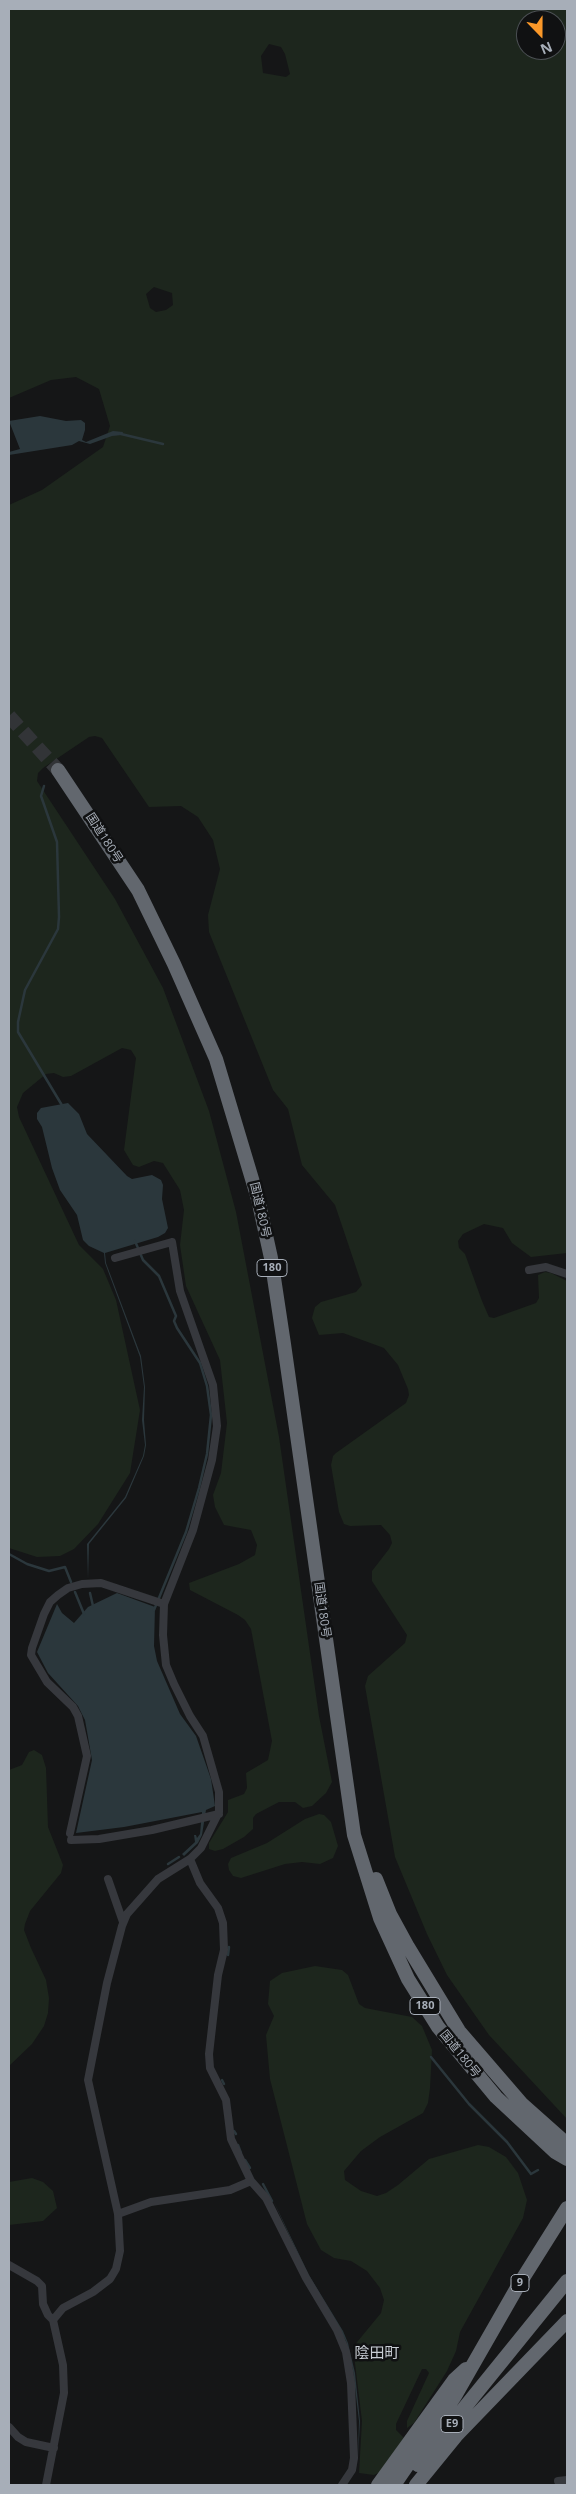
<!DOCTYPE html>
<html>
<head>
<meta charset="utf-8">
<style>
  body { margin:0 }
  #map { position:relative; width:576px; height:2494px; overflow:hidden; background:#151617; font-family:"Open Sans",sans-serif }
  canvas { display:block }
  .frame { position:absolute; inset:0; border:10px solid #a7aeb8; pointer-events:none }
  .north { position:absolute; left:516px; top:10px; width:50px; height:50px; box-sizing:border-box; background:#101112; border:1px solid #4c5054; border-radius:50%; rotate:158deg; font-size:14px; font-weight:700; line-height:20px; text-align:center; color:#a7aeb8 }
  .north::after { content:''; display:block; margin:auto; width:18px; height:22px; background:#fb9829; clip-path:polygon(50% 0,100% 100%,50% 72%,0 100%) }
</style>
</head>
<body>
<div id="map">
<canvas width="576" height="2494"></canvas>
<div class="frame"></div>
<div class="north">N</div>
</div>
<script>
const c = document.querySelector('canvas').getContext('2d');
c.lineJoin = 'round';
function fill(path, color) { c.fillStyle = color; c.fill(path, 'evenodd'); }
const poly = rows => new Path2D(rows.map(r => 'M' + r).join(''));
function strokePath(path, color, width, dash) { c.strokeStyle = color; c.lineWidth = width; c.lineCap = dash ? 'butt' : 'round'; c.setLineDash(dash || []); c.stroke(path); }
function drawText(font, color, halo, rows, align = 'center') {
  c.font = font + ' "Open Sans","Noto Sans JP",sans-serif'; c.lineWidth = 5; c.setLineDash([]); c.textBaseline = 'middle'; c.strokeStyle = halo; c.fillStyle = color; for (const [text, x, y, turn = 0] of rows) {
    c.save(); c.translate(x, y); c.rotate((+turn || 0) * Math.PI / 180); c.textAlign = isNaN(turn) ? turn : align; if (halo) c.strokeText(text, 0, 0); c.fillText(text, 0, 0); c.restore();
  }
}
const green = poly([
  [9,9,567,9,567,1253,531,1257,512,1243,503,1228,484,1224,463,1234,458,1241,459,1248,465,1254,482,1301,489,1317,494,1318,536,1303,539,1298,538,1275,545,1272,551,1273,567,1281,567,2119,489,2035,447,1975,427,1934,395,1857,365,1686,368,1676,405,1643,407,1635,372,1581,372,1571,389,1549,392,1543,390,1535,381,1525,350,1526,344,1524,339,1512,331,1465,333,1456,336,1453,406,1403,409,1395,408,1389,398,1365,384,1348,343,1333,319,1335,312,1318,315,1307,321,1302,356,1292,362,1285,335,1205,302,1165,288,1109,273,1090,209,932,208,915,220,869,213,840,198,817,181,806,149,807,102,738,95,736,89,737,43,768,38,773,37,781,115,899,163,988,209,1111,236,1212,279,1437,319,1716,332,1782,326,1793,312,1806,303,1808,295,1802,279,1802,256,1814,253,1818,253,1829,244,1837,223,1849,215,1851,209,1849,209,1843,228,1812,228,1800,244,1794,247,1788,246,1773,268,1760,272,1741,251,1629,245,1620,238,1615,190,1590,189,1583,239,1564,255,1555,257,1545,251,1530,224,1525,215,1507,213,1495,221,1473,227,1423,220,1360,186,1286,180,1245,184,1210,180,1190,163,1163,154,1161,139,1167,133,1165,124,1150,136,1058,131,1050,122,1048,71,1076,63,1077,54,1073,46,1074,23,1093,17,1107,19,1117,79,1245,103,1269,116,1300,140,1410,130,1473,98,1524,74,1549,60,1556,37,1557,9,1548,9,505,42,490,103,447,110,426,99,389,76,377,51,380,9,398],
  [526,20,556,20,556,50,526,50],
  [269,44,281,47,285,54,290,74,286,77,263,73,261,56],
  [154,287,172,293,173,305,166,310,156,312,150,308,146,294],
  [34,1750,42,1755,46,1768,48,1827,63,1865,61,1873,30,1911,25,1924,24,1930,31,1948,46,1980,49,1998,48,2013,44,2026,32,2044,9,2066,9,1770,22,1765,29,1752],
  [319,1814,324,1815,331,1822,338,1846,333,1858,320,1864,302,1862,285,1864,241,1878,233,1876,229,1870,228,1864,231,1858,267,1843,305,1819],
  [315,1966,342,1970,348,1975,359,2004,365,2008,412,2017,422,2026,432,2050,430,2088,428,2103,423,2113,380,2137,361,2151,344,2171,345,2180,361,2191,377,2196,386,2193,398,2185,429,2159,478,2145,489,2147,506,2157,518,2173,527,2200,523,2218,460,2332,456,2351,447,2371,414,2423,407,2428,407,2421,429,2373,426,2369,422,2369,396,2424,396,2430,404,2438,380,2472,374,2475,359,2473,362,2421,353,2347,381,2313,384,2300,380,2288,367,2271,351,2261,334,2258,321,2250,307,2224,270,2079,266,2035,274,2016,268,2004,270,1981,282,1973],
  [32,2178,43,2182,53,2191,57,2208,43,2221,9,2225,9,2182]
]);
const water = poly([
  [40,416,66,421,81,420,85,423,85,430,82,440,86,442,113,431,123,432,122,435,112,436,90,444,79,441,72,445,9,455,9,452,20,449,9,421],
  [68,1103,79,1114,87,1134,127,1176,132,1179,152,1175,161,1180,163,1185,162,1199,168,1228,165,1233,158,1237,105,1253,106,1263,141,1356,145,1387,144,1420,146,1445,144,1456,126,1498,89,1544,88,1579,87,1544,125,1497,143,1456,145,1445,142,1420,144,1387,140,1357,105,1263,104,1253,89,1246,83,1240,77,1215,60,1190,52,1168,42,1127,37,1119,37,1113,41,1108],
  [117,1593,155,1607,154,1646,157,1661,180,1714,196,1736,211,1779,215,1806,206,1810,202,1835,198,1843,184,1856,182,1854,195,1842,194,1835,196,1835,197,1838,200,1834,202,1812,124,1827,76,1833,92,1760,85,1720,78,1706,48,1673,37,1652,57,1604,62,1613,74,1623,88,1607],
  [272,2198,309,2275,343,2331,348,2343,355,2373,360,2421,358,2458,359,2421,353,2371,346,2341,308,2276]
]);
const stream = poly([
  [121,434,163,444],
  [44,786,41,796,57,842,59,917,58,929,25,990,18,1022,18,1032,63,1107],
  [135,1241,143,1260,159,1276,176,1316,174,1321,177,1328,200,1363,207,1386,211,1415,207,1454,199,1488,186,1532,154,1610],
  [9,1554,27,1564,49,1571,65,1567,71,1582],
  [75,1592,84,1614],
  [90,1593,93,1606],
  [168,1864,179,1857],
  [228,1955,229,1947],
  [431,2057,469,2104,507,2142,531,2174,538,2170],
  [222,2080,224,2084],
  [234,2131,236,2134],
  [238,2145,241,2153],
  [245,2160,250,2168],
  [263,2184,272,2201]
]);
const highwayTunnel = poly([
  [9,716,58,770]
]);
const street = poly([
  [529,1270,546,1267,567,1274],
  [70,1833,87,1756,78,1716,73,1707,47,1682,31,1655,32,1648,44,1614,50,1602,58,1595,68,1588,82,1584,101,1583,164,1604],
  [71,1840,99,1839,152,1830,219,1814],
  [190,1859,200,1883,218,1908,223,1923,224,1950,218,1975,209,2054,210,2068,226,2100,231,2139,251,2181,266,2198,306,2278,337,2330,346,2352,351,2383,354,2458,352,2470,342,2485],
  [108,1879,123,1922],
  [118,2214,151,2202,230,2190,251,2181],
  [9,2265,37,2281,42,2286,43,2304,48,2315,53,2320,63,2365,64,2393,46,2485],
  [53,2320,63,2308,93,2292,110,2279,116,2269,120,2251,118,2214,88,2080,107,1983,122,1926,127,1914,158,1879,190,1859,201,1848,219,1812,219,1792,203,1736,190,1716,174,1684,166,1665,163,1635,164,1604,193,1530,212,1460,217,1426,213,1385,180,1291,172,1242,115,1258],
  [9,2427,18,2437,26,2442,54,2448],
  [558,2481,567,2480]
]);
const highway = poly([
  [58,770,138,890,174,964,216,1059,258,1199,271,1258,284,1344,354,1835,380,1918,408,1979,438,2027,496,2097,555,2152,567,2159],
  [376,1879,390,1914,408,1947,459,2031,522,2104,567,2144],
  [418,2465,567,2281],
  [378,2485,454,2380,466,2369],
  [394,2485,455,2396,518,2286,567,2208],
  [416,2485,456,2436,567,2321]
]);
const shields = [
  [272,1268,30],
  [425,2006,30],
  [520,2283,18],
  [452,2424,22]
];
const shieldNames = [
  ["180",272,1268],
  ["180",425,2006],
  ["9",520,2283],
  ["E9",452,2424]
];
const streetNames = [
  ["国道180号",104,838,57],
  ["国道180号",260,1210,77],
  ["国道180号",322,1610,82],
  ["国道180号",460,2054,51]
];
const quarterNames = [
  ["陰田町",377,2354]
];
fill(green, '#1d261d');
fill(water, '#2b373c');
strokePath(stream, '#2b373c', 2.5);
strokePath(highwayTunnel, '#323437', 14, [14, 7]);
strokePath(street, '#36383d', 8);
strokePath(highway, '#62676e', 14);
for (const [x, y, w] of shields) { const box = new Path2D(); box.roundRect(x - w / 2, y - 8.5, w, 17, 4); c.fillStyle = '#101112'; c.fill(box); strokePath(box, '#a7aeb8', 1); }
drawText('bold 11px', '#a7aeb8', null, shieldNames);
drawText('12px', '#a7aeb8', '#101112', streetNames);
drawText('15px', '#c8cdd4', '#101112', quarterNames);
</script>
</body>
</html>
